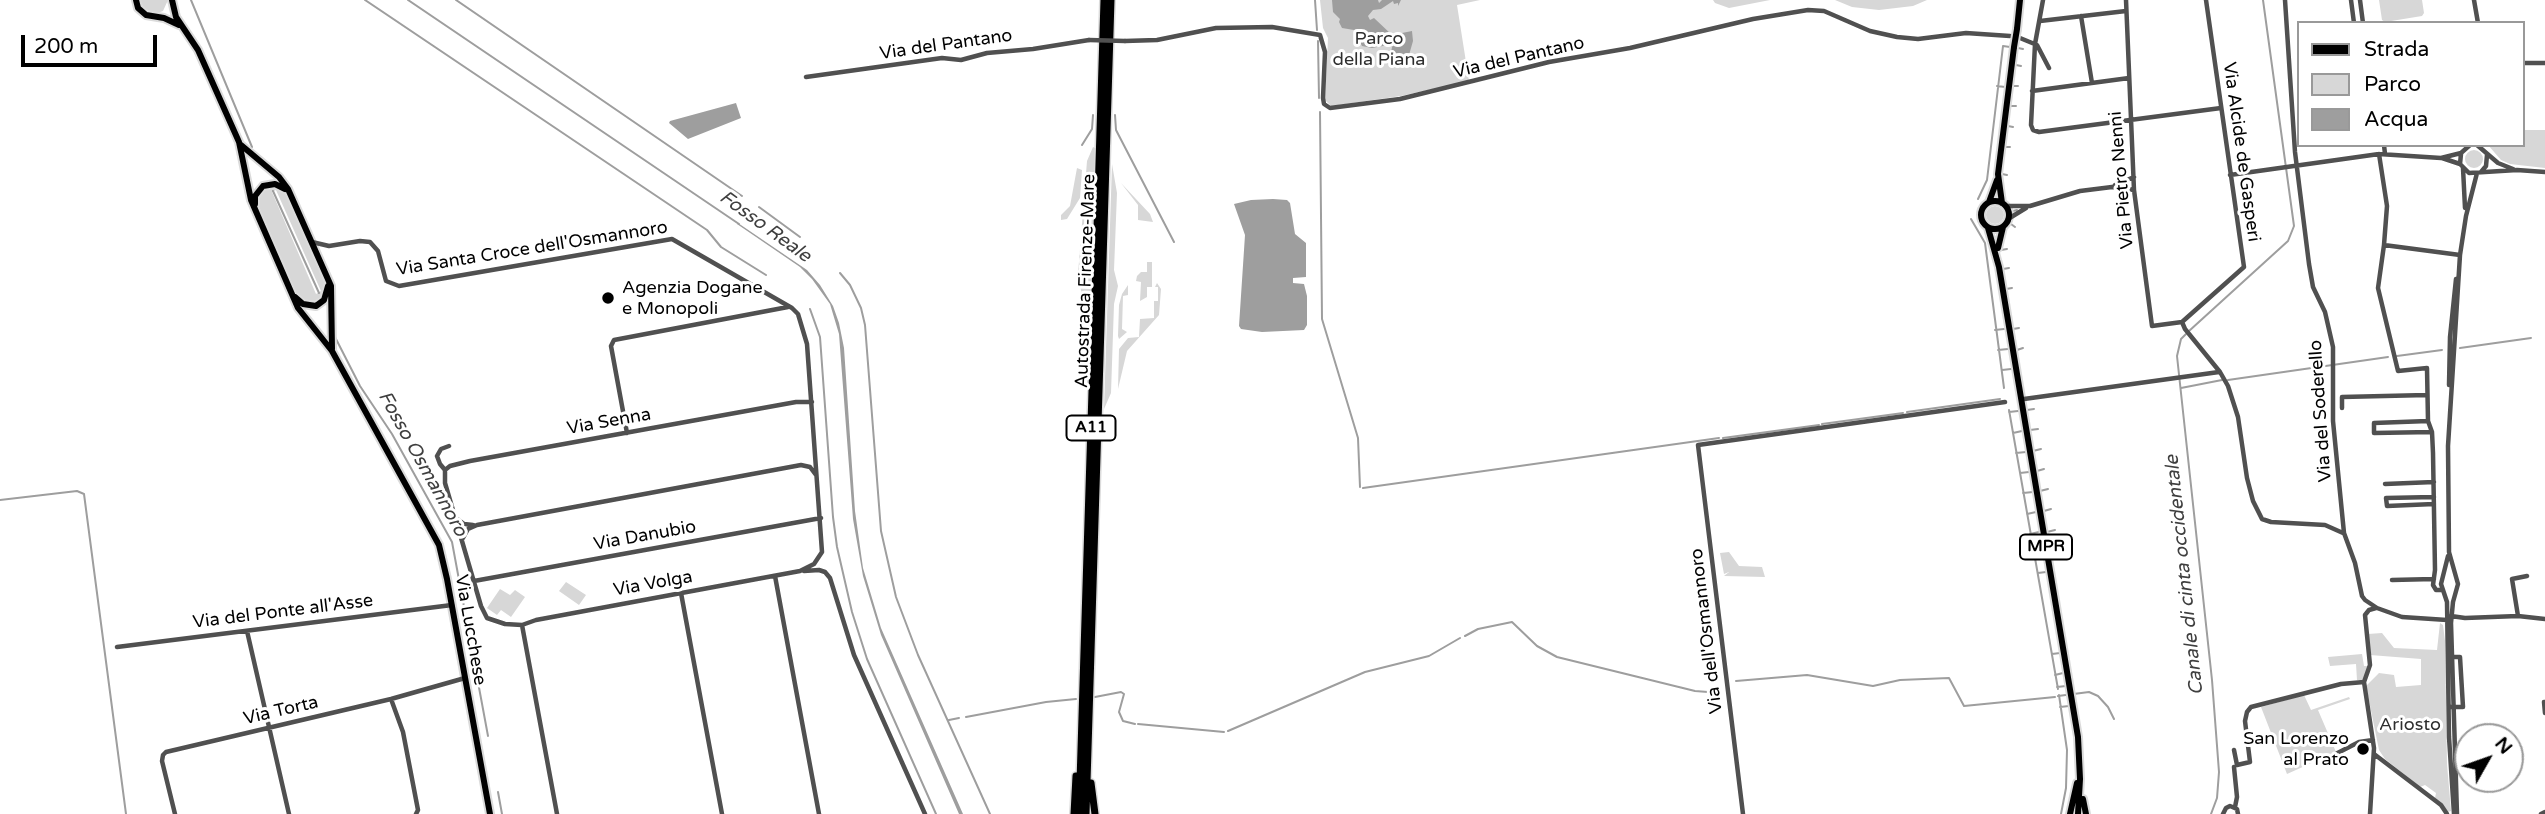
<!DOCTYPE html>
<html>
<head>
<meta charset="utf-8">
<style>
  body { margin:0 }
  #map { position:relative; width:2545px; height:814px; overflow:hidden; background:#fff; font-family:"Varela Round",sans-serif }
  canvas { display:block }
  .legend { position:absolute; left:2297px; top:21px; width:228px; height:126px; box-sizing:border-box; background:#fff; border:2px solid #999; margin:0; padding:9px 12px; list-style:none; font-size:21px; color:#000 }
  .legend li { display:flex; align-items:center; gap:14px; height:35px }
  .legend b { width:35px; border:2px solid #999 }
  .north { position:absolute; left:2454px; top:723px; width:70px; height:70px; box-sizing:border-box; background:#fff; border:2px solid #999; border-radius:50%; rotate:50deg; font-size:19px; font-weight:700; line-height:28px; text-align:center; color:#000 }
  .north::after { content:''; display:block; margin:auto; width:24px; height:32px; background:#000; clip-path:polygon(50% 0,100% 100%,50% 72%,0 100%) }
  .scale { position:absolute; left:21px; top:35px; width:136px; height:32px; box-sizing:border-box; border:4px solid #000; border-top:0; padding-left:9px; font-size:21px; line-height:24px; white-space:nowrap; color:#000; -webkit-text-stroke:5px #fff; paint-order:stroke }
</style>
</head>
<body>
<div id="map">
<canvas width="2545" height="814"></canvas>
<ul class="legend">
<li><b style="height:9px;background:#000"></b>Strada</li>
<li><b style="height:19px;background:#d7d7d7"></b>Parco</li>
<li><b style="height:19px;background:#9e9e9e"></b>Acqua</li>
</ul>
<div class="north">N</div>
<div class="scale">200 m</div>
</div>
<script>
const c = document.querySelector('canvas').getContext('2d');
c.lineJoin = 'round';
function fill(path, color) { c.fillStyle = color; c.fill(path, 'evenodd'); }
const poly = rows => new Path2D(rows.map(r => 'M' + r).join(''));
function strokePath(path, color, width, dash) { c.strokeStyle = color; c.lineWidth = width; c.lineCap = dash ? 'butt' : 'round'; c.setLineDash(dash || []); c.stroke(path); }
function drawText(font, color, halo, rows, align = 'center') {
  c.font = font + ' "Varela Round",sans-serif'; c.lineWidth = 6; c.setLineDash([]); c.textBaseline = 'middle'; c.strokeStyle = halo; c.fillStyle = color; for (const [text, x, y, turn = 0] of rows) {
    c.save(); c.translate(x, y); c.rotate((+turn || 0) * Math.PI / 180); c.textAlign = isNaN(turn) ? turn : align; if (halo) c.strokeText(text, 0, 0); c.fillText(text, 0, 0); c.restore();
  }
}
const green = poly([
  [140,0,168,0,163,11,155,14,145,11],
  [1320,0,1480,0,1457,5,1469,81,1401,96,1331,106,1325,100,1328,38,1323,28],
  [1713,0,1770,0,1729,8,1715,3],
  [1835,0,1927,0,1913,6,1879,10,1852,7],
  [2379,0,2422,0,2424,13,2422,16,2385,22,2382,20],
  [2522,130,2545,130,2545,168,2510,164,2501,160,2488,145,2522,145],
  [1093,147,1095,148,1088,384,1086,385,1083,368,1083,302,1078,274,1087,161],
  '2465 159a9 9 0 1 1 18 0a9 9 0 1 1-18 0Z',
  [1112,164,1117,193,1114,270,1118,286,1114,304,1111,393,1104,409],
  [1077,168,1082,170,1080,198,1067,219,1061,220,1061,215,1070,206],
  [1121,183,1150,214,1153,222,1138,220,1138,205],
  [275,186,286,194,325,284,322,299,313,304,303,302,298,297,257,204,258,195,266,187],
  [276,190,321,291,316,294,272,192],
  '1986 215a9 9 0 1 1 18 0a9 9 0 1 1-18 0Z',
  [1147,262,1152,262,1152,287,1147,287,1147,297,1140,301,1141,282,1136,281,1137,276,1141,272,1147,272],
  [1157,283,1161,289,1159,315,1127,351,1118,389,1119,349,1128,338,1139,337,1140,319,1154,318,1154,301,1158,301,1158,287,1155,287],
  [1128,285,1128,295,1123,296,1122,329,1127,332,1119,339,1118,336,1119,305,1122,294],
  [1729,552,1739,566,1762,567,1765,577,1724,576,1729,572,1724,574,1720,553],
  [566,582,586,595,579,605,559,591],
  [500,589,510,595,515,590,525,597,511,617,501,610,497,615,487,608],
  [2440,623,2443,625,2445,641,2447,764,2451,811,2448,812,2435,798,2436,793,2425,785,2420,787,2385,759,2379,750,2366,686,2379,673,2394,675,2396,687,2421,685,2421,659,2370,655,2368,634,2382,633,2394,648,2437,650],
  [2362,654,2364,666,2369,666,2363,680,2357,680,2356,664,2330,666,2328,657],
  [2304,695,2311,710,2349,697,2350,699,2318,710,2336,752,2287,774,2261,707]
]);
const water = poly([
  [1332,0,1378,0,1379,3,1382,0,1401,0,1398,6,1398,3,1394,4,1393,1,1381,9,1373,10,1368,16,1370,20,1374,18,1392,35,1412,31,1413,41,1407,62,1400,68,1393,64,1390,59,1392,47,1388,45,1372,48,1362,46,1354,30,1342,28,1339,22,1340,19,1333,12],
  [736,103,741,118,688,139,669,123,670,121],
  [1273,199,1287,200,1290,203,1295,234,1306,243,1306,277,1293,278,1293,283,1304,284,1307,296,1307,325,1304,330,1262,332,1241,329,1239,326,1245,235,1234,204,1251,200],
  [738,223,807,270,820,285,833,306,839,323,844,348,855,511,863,568,881,628,963,814,959,814,881,635,863,576,853,519,839,334,830,304,812,279,800,267,737,224]
]);
const stream = poly([
  [191,0,252,147],
  [365,0,707,230,721,247,766,275],
  [408,0,739,224],
  [456,0,742,196],
  [1315,0,1317,30],
  [1318,41,1319,98],
  [2018,48,2023,49],
  [2016,65,2021,66],
  [1997,86,2005,87],
  [2014,86,2018,86],
  [2011,106,2016,106],
  [1320,112,1322,319,1358,438,1360,487],
  [1115,115,1116,130,1174,242],
  [2008,126,2013,127],
  [1082,145,1092,129,1093,115],
  [2005,147,2010,147],
  [2002,174,2007,175],
  [273,191,319,293],
  [1978,199,1987,180,2003,46,2010,47],
  [759,207,800,237],
  [2013,211,2017,210],
  [1971,219,1985,243,2004,388],
  [2011,224,2015,227],
  [2001,250,2007,249],
  [2003,269,2009,268],
  [840,273,850,285,861,308,865,325,881,531,896,597,918,655,990,814],
  [2006,289,2012,288],
  [810,309,820,337,833,517,837,547,852,612,867,659,936,814],
  [2013,329,2019,328],
  [1995,330,2004,329],
  [2189,331,2288,241,2294,226,2263,0],
  [2186,334,2181,339,2177,356,2212,680,2219,772,2217,798,2211,814],
  [335,337,360,386,392,434,452,542,488,736],
  [2460,348,2531,338],
  [1998,350,2008,349],
  [2017,350,2023,348],
  [2397,356,2442,350],
  [2002,370,2011,369],
  [2228,380,2388,357],
  [2181,388,2222,380],
  [2009,410,2058,689],
  [2027,410,2034,409],
  [1907,412,2000,399],
  [2009,412,2018,411],
  [1822,424,1903,413],
  [2030,430,2038,429],
  [2013,433,2022,431],
  [1723,438,1819,425],
  [2033,451,2041,449],
  [2016,453,2026,452],
  [2037,471,2044,469],
  [2020,473,2029,472],
  [1363,488,1719,438],
  [2040,491,2048,489],
  [2023,493,2033,492],
  [0,500,77,491,84,494,126,814],
  [2044,511,2051,509],
  [2027,514,2036,512],
  [2047,532,2055,530],
  [2030,534,2039,532],
  [2034,553,2043,552],
  [2038,573,2046,572],
  [1465,636,1478,629,1512,622,1537,646,1557,657,1695,691,1708,692,1716,689],
  [2052,654,2060,653],
  [2055,675,2063,673],
  [1736,681,1807,675,1873,686,1900,680,1949,678,1964,706,2055,697],
  [2057,687,2066,686],
  [2059,695,2067,750,2066,788,2061,814],
  [2058,696,2089,692,2098,696,2108,707,2114,719],
  [1095,697,1121,692,1124,694,1119,712,1123,721,1135,724],
  [2060,707,2069,706],
  [966,717,1046,702,1076,699],
  [949,720,959,718],
  [1138,724,1224,732],
  [1228,731,1365,672,1429,656,1460,638],
  [498,792,502,814]
]);
const minor = poly([
  [2043,0,2035,44,2031,125,2033,130,2039,132,2221,108],
  [2126,0,2134,190,2152,326,2182,322],
  [2285,0,2295,152,2309,264,2313,287,2325,312,2333,347,2333,421,2344,533,2355,563,2362,596,2365,600,2377,608,2402,617,2447,620],
  [2351,0,2354,23],
  [2360,0,2363,23],
  [2474,0,2478,23],
  [2081,16,2092,83],
  [2040,21,2126,11],
  [2020,38,2037,45,2049,68],
  [1125,41,1157,40,1216,28,1272,27,1320,35,1325,52,1323,98,1324,104,1330,108,1400,99,1549,62,1630,48,1753,19,1808,10,1824,11,1870,31,1897,37,1918,39,1966,33,2010,36],
  [2522,63,2545,63],
  [806,77,942,58,961,60,987,53,1033,49,1089,40],
  [2032,91,2129,78],
  [2384,145,2385,154],
  [2477,145,2498,163,2513,169],
  [2379,154,2387,206,2384,245],
  [2461,154,2460,164,2469,173,2517,170,2545,172],
  [2442,158,2460,164],
  [2463,168,2465,208],
  [2481,172,2486,166,2487,155],
  [2230,175,2379,154,2441,158,2461,153,2470,145],
  [2115,185,2134,177],
  [2006,206,2030,206,2080,191,2112,187,2134,190],
  [2008,219,2026,208],
  [312,242,329,246,360,241,370,242,378,251,386,281,399,286,672,239,792,308,798,314,807,344,822,552,814,564,800,571,536,620,522,625,505,624,487,618,481,606,445,483,445,470],
  [2182,322,2244,267,2206,0],
  [2182,322,2185,329,2220,372,2228,386,2238,417,2247,478,2253,501,2262,519,2271,522,2325,525,2343,533],
  [2449,385,2450,337,2456,279],
  [2024,399,2219,372],
  [2342,408,2342,397,2427,395],
  [2428,421,2374,423,2374,433,2432,432],
  [627,433,611,346,614,340,788,307],
  [445,470,450,466,470,461,796,402,812,402],
  [445,470,440,464,437,456,441,449,449,446],
  [2385,484,2434,482],
  [2434,497,2386,498,2387,506,2434,504],
  [456,518,464,524,473,525],
  [463,538,468,529,477,525,801,465,810,467,816,475],
  [2448,556,2441,584,2447,602,2449,737,2454,814],
  [804,571,819,570,825,572,830,578,854,655,925,814],
  [775,576,819,814],
  [2392,580,2434,579],
  [474,581,821,518],
  [2443,590,2436,590,2433,585,2435,570,2433,453,2432,432,2428,421,2427,368,2398,371,2378,288,2384,245,2460,255],
  [681,593,722,814],
  [2451,616,2465,618,2518,616,2545,619],
  [2518,616,2512,579,2527,576],
  [522,625,557,814],
  [247,631,289,814],
  [117,647,452,605],
  [391,699,403,732,418,810,416,814],
  [2544,702,2545,713],
  [2451,707,2463,707,2460,657,2452,657],
  [2234,750,2237,765,2250,762,2245,721,2247,712,2251,707,2341,684,2364,682],
  [2374,754,2441,805,2447,814],
  [2318,763,2359,742,2373,740],
  [2234,767,2237,797,2235,807],
  [175,814,162,761,163,755,166,752,391,699,465,678],
  [1743,814,1698,445,2005,402],
  [2223,814,2226,808,2230,806,2237,809,2238,814],
  [2370,814,2374,748,2364,682,2370,665,2365,615,2369,610,2376,608],
  [2457,814,2451,623,2453,602,2458,584,2449,552,2448,446,2460,255,2466,216,2477,173],
  [2541,814,2545,812]
]);
const major = poly([
  [136,0,138,8,146,15,164,18,179,25],
  [172,0,176,17,198,50,239,142,251,200,298,308,332,351,439,545,447,579,490,814],
  [2017,29,2020,0],
  [241,145,279,177,288,189,331,286,332,349],
  '1981 215a14 14 0 1 1 28 0a14 14 0 1 1-28 0Z',
  [1989,202,1997,180],
  [2002,203,1998,174,2014,47],
  [255,204,255,196,263,186,275,184,285,189],
  [1988,228,1999,267,2078,737,2080,779,2078,814],
  [1998,248,2003,227],
  [295,297,303,304,316,306,324,300,328,286],
  [2083,799,2086,814],
  [2070,814,2077,783]
]);
const highway = poly([
  [1091,783,1095,814],
  [1074,814,1076,776],
  [1079,814,1104,0],
  [1086,814,1111,0]
]);
const minorBridge = poly([
  [1089,40,1125,41]
]);
const majorBridge = poly([
  [2014,47,2017,29]
]);
const markers = [
  [608,298,7,"#000"],
  [2363,749,7,"#000"]
];
const shields = [
  [1091,428,49],
  [2046,547,52]
];
const shieldNames = [
  ["A11",1091,428],
  ["MPR",2046,547]
];
const parkNames = [
  ["Parco",1379,39],
  ["della Piana",1379,60],
  ["Ariosto",2410,725]
];
const streetNames = [
  ["Via del Pantano",946,45,-8],
  ["Via del Pantano",1519,58,-13],
  ["Via Alcide de Gasperi",2241,152,82],
  ["Via Pietro Nenni",2122,180,-95],
  ["Via Santa Croce dell'Osmannoro",532,249,-9],
  ["Autostrada Firenze-Mare",1086,281,-88],
  ["Via del Soderello",2321,411,-94],
  ["Via Senna",609,422,-10],
  ["Via Danubio",645,536,-10],
  ["Via Volga",653,584,-10],
  ["Via del Ponte all'Asse",283,612,-7],
  ["Via Lucchese",470,630,80],
  ["Via dell'Osmannoro",1707,631,-97],
  ["Via Torta",281,711,-13]
];
const poiNames = [
  ["Agenzia Dogane",622,288],
  ["e Monopoli",622,309],
  ["San Lorenzo",2349,739,"right"],
  ["al Prato",2349,760,"right"]
];
const waterNames = [
  ["Fosso Reale",765,227,36],
  ["Fosso Osmannoro",422,464,61],
  ["Canale di cinta occidentale",2185,575,-96]
];
fill(green, '#d7d7d7');
fill(water, '#9e9e9e');
strokePath(stream, '#9e9e9e', 2);
strokePath(major, '#dbdbdb', 10);
strokePath(highway, '#dbdbdb', 10);
strokePath(minor, '#505050', 4.5);
strokePath(major, '#000', 6);
strokePath(highway, '#000', 7);
strokePath(majorBridge, '#dbdbdb', 10, []);
strokePath(minorBridge, '#505050', 4.5);
strokePath(majorBridge, '#000', 6);
for (const [x, y, r, color] of markers) { const dot = new Path2D(); dot.arc(x, y, r, 0, 2 * Math.PI); c.fillStyle = color; c.fill(dot); strokePath(dot, '#fff', 2.5); }
for (const [x, y, w] of shields) { const box = new Path2D(); box.roundRect(x - w / 2, y - 12.5, w, 25, 5); c.fillStyle = '#fff'; c.fill(box); strokePath(box, '#000', 2); }
drawText('bold 16px', '#000', null, shieldNames);
drawText('18px', '#2e2e2e', '#fff', parkNames);
drawText('18px', '#000', '#fff', streetNames);
drawText('18px', '#000', '#fff', poiNames, 'left');
drawText('italic 19px', '#3f3f3f', '#fff', waterNames);
</script>
</body>
</html>
